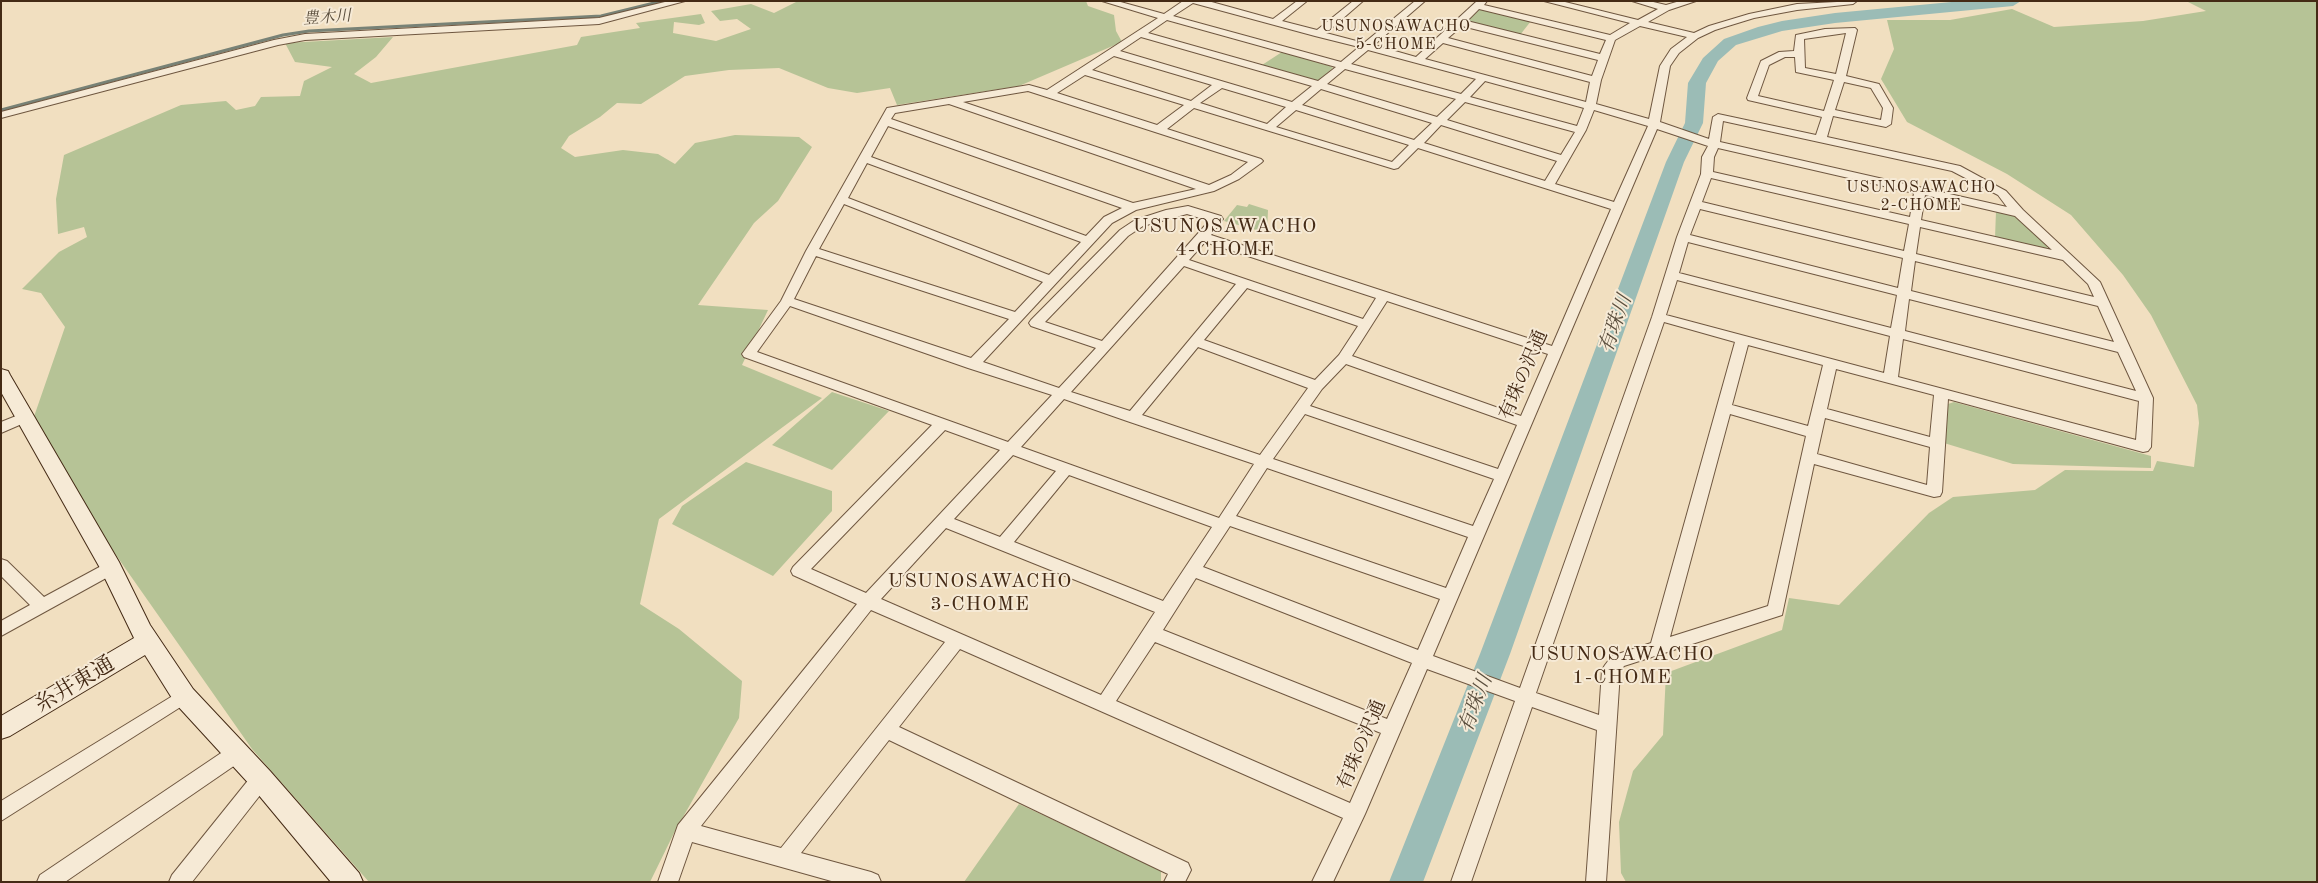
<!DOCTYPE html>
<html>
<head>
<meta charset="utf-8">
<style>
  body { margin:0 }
  #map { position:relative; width:2318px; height:883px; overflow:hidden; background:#f1dfc0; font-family:"Old Standard TT",serif }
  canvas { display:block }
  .frame { position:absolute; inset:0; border:2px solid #442a15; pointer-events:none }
</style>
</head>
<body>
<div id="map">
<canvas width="2318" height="883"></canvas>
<div class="frame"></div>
</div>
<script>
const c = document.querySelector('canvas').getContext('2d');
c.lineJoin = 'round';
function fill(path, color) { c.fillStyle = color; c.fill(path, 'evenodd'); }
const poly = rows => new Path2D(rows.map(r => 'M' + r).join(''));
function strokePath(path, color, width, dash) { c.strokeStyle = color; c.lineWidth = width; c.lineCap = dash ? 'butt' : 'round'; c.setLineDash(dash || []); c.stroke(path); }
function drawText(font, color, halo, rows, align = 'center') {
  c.font = font + ' "Old Standard TT","Noto Serif JP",serif'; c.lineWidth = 4; c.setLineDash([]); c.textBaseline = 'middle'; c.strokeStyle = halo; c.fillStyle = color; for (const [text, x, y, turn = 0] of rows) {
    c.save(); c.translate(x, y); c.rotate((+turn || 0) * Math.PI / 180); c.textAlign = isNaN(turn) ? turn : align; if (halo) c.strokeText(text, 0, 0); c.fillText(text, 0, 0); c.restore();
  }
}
const green = poly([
  [798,1,1086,1,1088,6,1114,15,1116,31,1122,42,1019,86,897,105,890,88,857,93,828,88,779,68,729,70,685,76,641,104,617,103,600,117,569,136,561,148,575,157,623,150,658,154,675,164,695,143,735,135,799,137,812,147,778,201,754,223,698,305,768,310,742,365,822,398,659,519,640,604,679,629,742,681,739,718,674,833,650,882,369,882,252,749,29,431,65,327,41,293,22,289,59,252,87,237,84,227,58,234,56,199,64,155,181,105,226,101,236,110,255,106,261,97,300,96,304,81,332,67,295,62,285,43,393,37,376,57,354,74,371,83,577,45,581,37,640,28,636,23,701,14,705,23,699,25,674,22,673,33,716,41,751,29,737,19,720,21,711,11,751,4,774,13],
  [2186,1,2317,1,2317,882,1626,882,1621,873,1619,822,1633,771,1663,735,1666,673,1782,630,1789,598,1839,605,1929,513,1953,497,2035,490,2065,470,2153,471,2157,461,2194,467,2199,423,2197,405,2151,315,2123,275,2071,215,2007,174,1907,122,1881,79,1894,49,1887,20,1950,20,2012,9,2054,27,2143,21,2206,11],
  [1480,9,1484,9,1531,21,1520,35,1468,21],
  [1282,52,1330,66,1333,68,1318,81,1314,81,1262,65],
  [1249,204,1268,210,1267,233,1224,221,1237,205,1247,207],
  [1996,211,2015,215,2048,247,2045,249,1995,238],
  [832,392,889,411,832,470,772,445],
  [1954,402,2151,456,2151,468,2013,464,1944,443,1948,404],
  [746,462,832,491,832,511,773,576,672,524,682,506],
  [1019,804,1161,870,1161,882,964,882]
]);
const stream = poly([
  [1,110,283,35,309,31,601,16,662,1]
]);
const river = poly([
  [1962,1,2021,1,2013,6,1835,23,1782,31,1736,45,1718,61,1706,83,1703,123,1684,162,1510,654,1423,882,1389,882,1480,654,1666,162,1685,123,1688,83,1703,58,1724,39,1758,27,1782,21,1835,13,1962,1]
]);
const street = poly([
  [669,1,685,1,599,24,305,40,278,45,1,118,1,112,274,40,305,34,599,18,669,1],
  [1102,1,1117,1,1164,14,1183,1,1208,1,1273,19,1297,1,1307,1,1282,21,1317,30,1353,1,1363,1,1326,33,1364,43,1415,1,1425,1,1374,45,1416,57,1477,1,1487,1,1484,5,1610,35,1630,23,1544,1,1561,1,1638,20,1658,9,1632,1,1649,1,1666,5,1680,1,1696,1,1669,10,1648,22,1694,33,1709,26,1749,14,1797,4,1857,1,1853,4,1797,10,1754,18,1715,30,1698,38,1679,53,1670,66,1660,122,1709,139,1713,117,1718,114,1816,135,1822,117,1748,100,1747,98,1761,61,1779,52,1794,51,1796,35,1825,29,1855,28,1857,30,1846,76,1879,84,1893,108,1891,124,1886,127,1833,116,1827,137,1960,166,2006,191,2023,210,2100,282,2153,398,2151,447,2148,451,2143,452,1948,399,1942,492,1940,496,1934,497,1814,464,1782,615,1624,666,1620,672,1606,882,1586,882,1597,730,1532,707,1471,882,1451,882,1515,701,1427,669,1365,814,1333,882,1312,882,1343,818,960,649,899,727,1188,863,1191,870,1185,882,1164,882,1168,874,889,740,801,853,871,872,878,875,881,882,835,882,692,842,678,882,658,882,678,825,857,604,793,575,791,571,793,567,932,425,744,357,742,354,781,301,806,251,887,108,1029,85,1047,90,1158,18,1102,1],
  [1193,3,1315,36,1359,47,1341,62,1173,16,1193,3],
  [1479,9,1606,40,1600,54,1467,21,1479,9],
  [1167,20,1336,67,1318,81,1148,33,1167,20],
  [1462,26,1598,60,1592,76,1448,38,1462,26],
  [1640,26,1687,37,1671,49,1660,66,1649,119,1596,104,1601,80,1615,40,1640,26],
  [1846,33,1836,74,1805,68,1804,39,1846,33],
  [1141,37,1312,86,1292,102,1120,51,1141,37],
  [1443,43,1590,82,1586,102,1425,59,1443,43],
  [1368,50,1476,79,1461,94,1351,64,1368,50],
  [1114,56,1212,85,1191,101,1092,70,1114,56],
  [1785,57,1795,57,1796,72,1834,80,1824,111,1758,96,1769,65,1785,57],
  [1345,69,1456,99,1437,117,1327,84,1345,69],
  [1085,75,1184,105,1157,125,1057,93,1085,75],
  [1485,81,1584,108,1577,126,1470,97,1485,81],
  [1844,82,1871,88,1883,108,1881,120,1835,110,1844,82],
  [1222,88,1286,107,1267,124,1200,103,1222,88],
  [1321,89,1432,123,1414,140,1302,105,1321,89],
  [1028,91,1248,162,1231,175,1209,185,963,102,1028,91],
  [1465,102,1575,132,1561,155,1447,120,1465,102],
  [949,104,1196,189,1133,203,891,119,895,113,949,104],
  [1194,108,1394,169,1398,168,1418,148,1611,209,1552,346,1211,235,1223,219,1221,216,1188,206,1166,210,1135,220,1120,230,1031,320,1029,323,1031,326,1096,348,1059,388,983,362,1112,223,1136,210,1214,191,1239,179,1261,163,1263,161,1261,159,1167,129,1194,108],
  [1296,110,1409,145,1392,162,1276,127,1296,110],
  [1594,110,1648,126,1614,202,1555,184,1586,130,1594,110],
  [1723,121,1952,171,1998,195,2007,207,1720,142,1723,121],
  [1441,125,1557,161,1545,181,1424,143,1441,125],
  [888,126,1122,208,1104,217,1086,236,871,157,888,126],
  [1657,129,1708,146,1702,157,1701,174,1677,237,1652,317,1520,688,1433,656,1657,129],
  [1718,148,1914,193,1910,217,1713,172,1714,157,1718,148],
  [867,163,1081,242,1049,275,848,198,867,163],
  [1711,178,1909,224,1904,251,1702,202,1711,178],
  [1925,195,2015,216,2052,250,1921,220,1925,195],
  [844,204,1043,282,1015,312,819,249,844,204],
  [1700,209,1903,258,1898,288,1690,235,1700,209],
  [1187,214,1209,221,1102,341,1045,322,1128,236,1143,226,1187,214],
  [1920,227,2063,260,2088,284,2094,297,1916,254,1920,227],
  [1205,242,1376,298,1363,319,1189,260,1205,242],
  [1688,242,1897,295,1891,328,1679,273,1688,242],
  [816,256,1009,319,971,358,794,299,816,256],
  [1915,261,2098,306,2114,342,1911,291,1915,261],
  [1184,266,1236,284,1130,411,1071,392,1184,266],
  [1677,280,1890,336,1884,373,1666,315,1677,280],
  [1247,288,1358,326,1339,355,1315,380,1204,340,1247,288],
  [1909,299,2118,352,2136,391,1905,331,1909,299],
  [1387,301,1548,354,1521,416,1352,356,1387,301],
  [790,306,968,368,1052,395,1008,442,757,352,790,306],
  [1664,322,1735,342,1651,643,1612,656,1605,665,1602,670,1599,715,1536,693,1664,322],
  [1903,339,2139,401,2136,440,1898,377,1903,339],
  [1748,345,1823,365,1808,426,1732,405,1748,345],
  [1198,347,1308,388,1260,455,1142,415,1198,347],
  [1346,364,1517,425,1498,469,1310,406,1322,389,1346,364],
  [1836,369,1934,395,1930,437,1827,409,1836,369],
  [1064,399,1127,421,1254,464,1219,518,1021,447,1064,399],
  [1305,414,1494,479,1473,526,1273,459,1305,414],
  [1730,414,1806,436,1768,606,1670,637,1730,414],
  [1825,418,1930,447,1927,485,1817,454,1825,418],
  [945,430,1000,450,866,593,811,569,945,430],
  [1013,455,1056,471,1000,537,954,519,1013,455],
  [1267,468,1468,537,1446,588,1236,516,1267,468],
  [1069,475,1212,527,1163,601,1014,542,1069,475],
  [1230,526,1440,599,1418,650,1203,567,1230,526],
  [946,528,1155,612,1101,695,881,599,946,528],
  [1196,578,1412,663,1387,719,1163,630,1196,578],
  [871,610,945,642,781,848,701,826,871,610],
  [1155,642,1381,733,1350,803,1116,701,1155,642],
  [26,412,31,414,33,417,31,420,1,433,1,422,26,412],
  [1,559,7,561,44,597,105,564,111,562,117,564,119,568,117,572,1,636,1,621,30,605,1,576,1,559],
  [184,689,190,691,193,696,190,701,1,821,1,801,184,689],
  [237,745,244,747,247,753,244,759,65,882,37,882,40,875,230,747,237,745],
  [261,771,268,773,271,779,268,785,192,882,169,882,172,875,254,773,261,771]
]);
const secondary = poly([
  [1,369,8,371,10,375,119,562,150,625,193,689,270,771,359,873,363,882,331,882,252,787,175,703,145,655,10,736,1,739,1,716,134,638,100,568,1,392,1,369]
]);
const farWaternames = [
  ["豊木川",327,18,-4]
];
const farNeighbourhoodnames = [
  ["USUNOSAWACHO",1396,27],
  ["5-CHOME",1396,45],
  ["USUNOSAWACHO",1921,188],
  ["2-CHOME",1921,206]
];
const streetNames = [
  ["有珠の沢通",1524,375,-67],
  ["有珠の沢通",1362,745,-67]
];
const neighbourhoodNames = [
  ["USUNOSAWACHO",1225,227],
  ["4-CHOME",1225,250],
  ["USUNOSAWACHO",980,582],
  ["3-CHOME",980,605],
  ["USUNOSAWACHO",1622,655],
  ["1-CHOME",1622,678]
];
const waterNames = [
  ["有珠川",1616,324,-70],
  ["有珠川",1476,704,-69]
];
const nearStreetnames = [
  ["糸井東通",75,685,-31]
];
fill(green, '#b6c396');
strokePath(stream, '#788276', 3);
fill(river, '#9bbcb6');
strokePath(street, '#6f5740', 2);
strokePath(secondary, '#442a15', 2);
fill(street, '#f6ead6');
fill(secondary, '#f6ead6');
drawText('italic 16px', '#5a4e3d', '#f6ead6', farWaternames);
c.letterSpacing = '1px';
drawText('16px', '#442a15', '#f6ead6', farNeighbourhoodnames);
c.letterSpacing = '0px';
drawText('19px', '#442a15', '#f6ead6', streetNames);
c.letterSpacing = '1px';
drawText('20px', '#442a15', '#f6ead6', neighbourhoodNames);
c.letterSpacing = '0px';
drawText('italic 20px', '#5a4e3d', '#f6ead6', waterNames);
drawText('22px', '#442a15', '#f6ead6', nearStreetnames);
</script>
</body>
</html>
